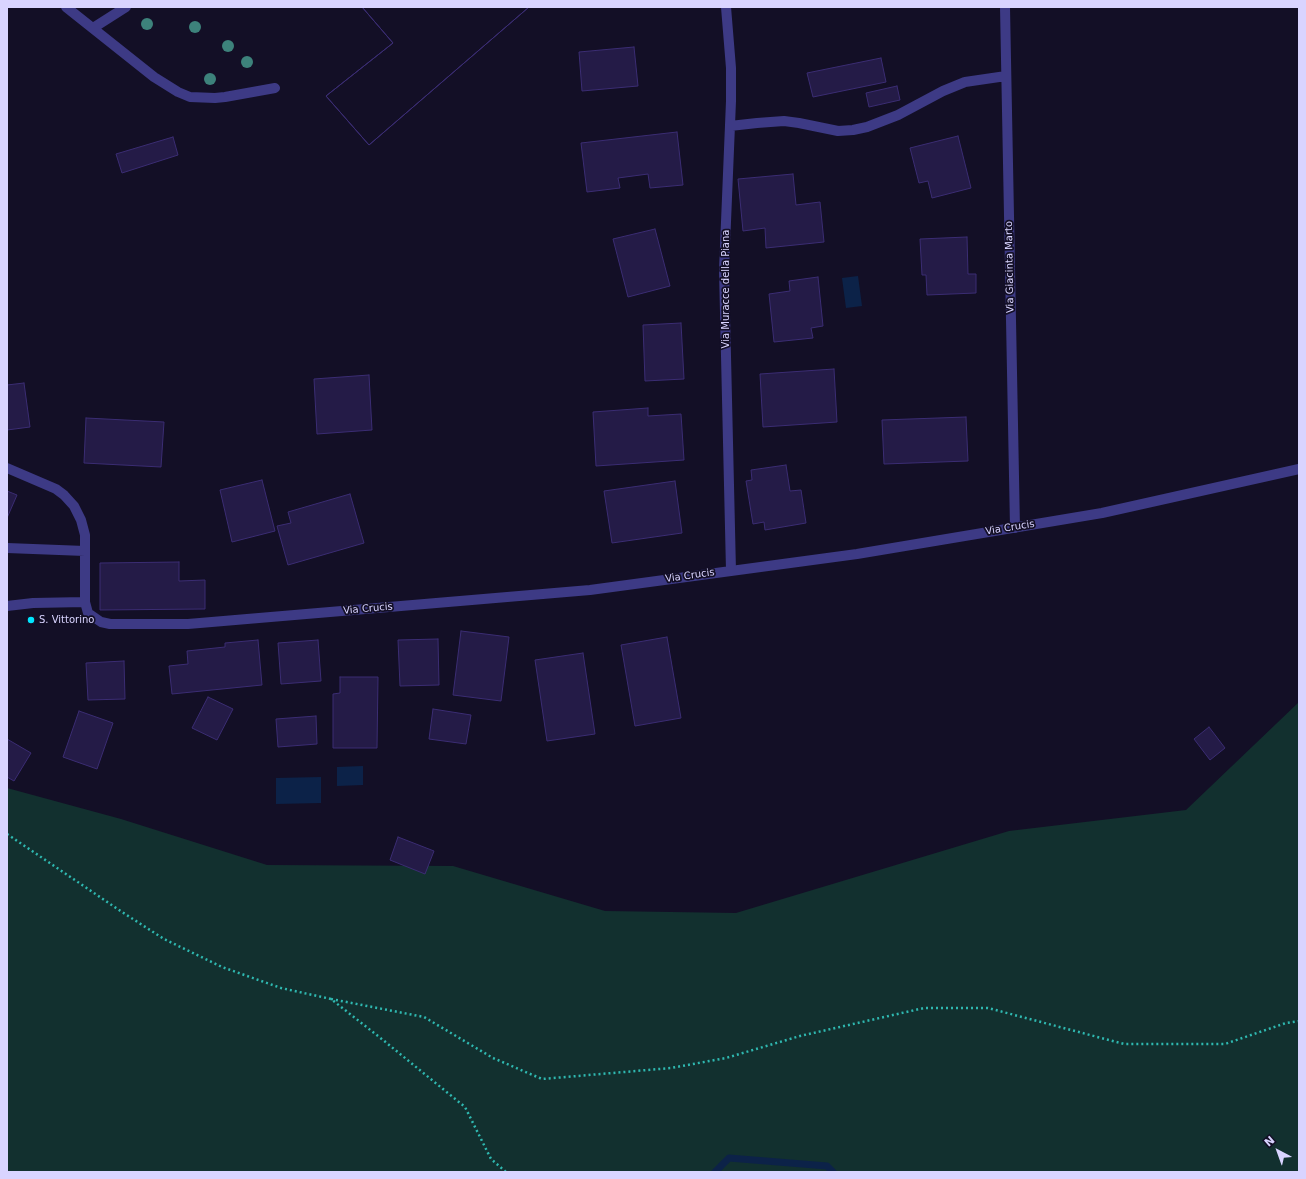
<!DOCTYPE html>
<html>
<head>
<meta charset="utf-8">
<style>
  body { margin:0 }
  #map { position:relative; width:1306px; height:1179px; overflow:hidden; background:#130f26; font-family:"DejaVu Sans",sans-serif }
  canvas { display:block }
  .frame { position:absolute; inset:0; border:8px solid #d9d4ff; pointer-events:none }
  .north { position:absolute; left:1258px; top:1131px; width:40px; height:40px; -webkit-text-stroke:3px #130f26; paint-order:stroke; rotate:319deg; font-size:11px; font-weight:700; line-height:16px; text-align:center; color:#d9d4ff }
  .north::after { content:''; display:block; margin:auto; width:14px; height:18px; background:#d9d4ff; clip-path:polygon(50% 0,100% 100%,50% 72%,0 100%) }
</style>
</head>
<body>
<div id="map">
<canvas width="1306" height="1179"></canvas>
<div class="frame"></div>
<div class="north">N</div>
</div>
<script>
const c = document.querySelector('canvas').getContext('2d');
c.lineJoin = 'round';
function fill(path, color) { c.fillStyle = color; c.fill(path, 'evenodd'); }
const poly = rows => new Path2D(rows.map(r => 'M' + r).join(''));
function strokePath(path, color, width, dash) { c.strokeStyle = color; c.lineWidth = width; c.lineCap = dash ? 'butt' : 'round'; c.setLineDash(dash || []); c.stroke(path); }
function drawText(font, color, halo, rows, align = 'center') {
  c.font = font + ' "DejaVu Sans",sans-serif'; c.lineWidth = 3.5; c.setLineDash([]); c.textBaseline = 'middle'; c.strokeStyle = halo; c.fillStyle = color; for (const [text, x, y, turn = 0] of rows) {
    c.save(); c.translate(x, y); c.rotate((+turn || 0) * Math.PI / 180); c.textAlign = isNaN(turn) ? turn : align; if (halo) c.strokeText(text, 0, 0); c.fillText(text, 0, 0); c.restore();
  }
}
const green = poly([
  [1299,702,1299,1172,7,1172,7,788,121,819,267,865,453,866,605,911,736,913,1009,831,1186,810]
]);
const water = poly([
  [858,276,862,306,846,308,842,278],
  [363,766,363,785,337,786,337,767],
  [321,777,321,803,276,804,276,778]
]);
const stream = poly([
  [715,1172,729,1158,827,1166,833,1172]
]);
const building = poly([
  [362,7,529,7,369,145,326,96,393,43,362,7],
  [362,7,529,7,369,145,326,96,393,43,362,7],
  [634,47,638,86,582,91,579,52,634,47],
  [881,58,886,82,813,97,807,73,881,58],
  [897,86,900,100,869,107,866,93,897,86],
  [677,132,683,185,650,188,648,174,618,178,620,188,587,192,581,143,677,132],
  [958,136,971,188,932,198,928,181,919,183,910,148,958,136],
  [173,137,178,155,122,173,116,154,173,137],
  [793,174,796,205,820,202,824,242,766,248,765,228,743,231,738,179,793,174],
  [655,229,670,286,628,297,613,239,655,229],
  [967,237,968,274,976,274,976,293,927,295,926,275,922,275,920,239,967,237],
  [818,277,823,326,811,328,813,338,774,342,769,294,790,291,789,281,818,277],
  [681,323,684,379,645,381,643,325,681,323],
  [834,369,837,422,763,427,760,374,834,369],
  [369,375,372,430,317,434,314,379,369,375],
  [24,383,30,427,7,430,7,385,24,383],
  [648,408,648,416,681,414,684,460,596,466,593,412,648,408],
  [966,417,968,461,884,464,882,420,966,417],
  [86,418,164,422,161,467,84,463,86,418],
  [786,465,790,491,801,490,806,523,765,530,764,522,753,524,746,481,752,480,751,470,786,465],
  [262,480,275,531,232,542,220,490,262,480],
  [675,481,682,533,612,543,604,491,675,481],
  [7,491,17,495,7,518,7,491],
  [350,494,364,543,288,565,277,526,291,523,288,512,350,494],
  [179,562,179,581,205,580,205,609,100,610,100,563,179,562],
  [461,631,509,637,501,701,453,695,461,631],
  [667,637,681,718,635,726,621,645,667,637],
  [438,639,439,685,400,686,398,640,438,639],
  [258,640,262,685,172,694,169,666,188,664,187,651,225,647,225,643,258,640],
  [318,640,321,681,281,684,278,643,318,640],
  [583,653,595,734,547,741,535,660,583,653],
  [124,661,125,699,88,700,86,663,124,661],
  [340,677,378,677,377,748,333,748,333,694,340,693,340,677],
  [208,697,233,709,217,740,192,728,208,697],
  [433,709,471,715,466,744,429,739,433,709],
  [79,711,113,723,97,769,63,757,79,711],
  [316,716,317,744,278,747,276,719,316,716],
  [1209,727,1225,748,1210,760,1194,739,1209,727],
  [7,739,31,753,14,781,7,777,7,739],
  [398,837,434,851,425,874,390,860,398,837]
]);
const path = poly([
  [7,834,122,912,164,939,222,967,281,988,331,999,383,1040,465,1107,491,1159,506,1172],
  [331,999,424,1017,493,1058,542,1079,671,1068,726,1058,800,1036,924,1008,988,1008,1124,1044,1225,1044,1286,1023,1299,1021]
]);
const service = poly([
  [66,7,154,77,178,92,190,97,215,98,225,97,275,88],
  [93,28,126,7]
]);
const minor = poly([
  [726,7,731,68,731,101,724,270,731,571],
  [1005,7,1015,528],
  [730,126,757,123,784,121,799,123,838,131,853,130,867,127,898,115,943,91,965,82,1006,76],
  [7,468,56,489,64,495,74,506,81,520,85,535,85,602,88,613,101,622,110,624,188,624,590,590,857,554,1102,513,1299,469],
  [7,548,85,551],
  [7,606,33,603,85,602]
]);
const trees = [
  [147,24],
  [195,27],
  [228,46],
  [247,62],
  [210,79]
];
const markers = [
  [31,620,4,"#00e5ff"]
];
const streetNames = [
  ["Via Giacinta Marto",1010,267,-91],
  ["Via Muracce della Piana",726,289,-90],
  ["Via Crucis",1010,528,-9],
  ["Via Crucis",690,576,-8],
  ["Via Crucis",368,609,-5]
];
const poiNames = [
  ["S. Vittorino",39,620]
];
fill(green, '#12302f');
fill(water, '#0c2248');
strokePath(stream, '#0c2248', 7);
fill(building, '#241b47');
strokePath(building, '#3b2d73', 1);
strokePath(path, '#2fb8b0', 2.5, [2, 3]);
strokePath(service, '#3d3a85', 10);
strokePath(minor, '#3d3a85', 10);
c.fillStyle = '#3d827b';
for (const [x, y] of trees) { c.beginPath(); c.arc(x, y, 6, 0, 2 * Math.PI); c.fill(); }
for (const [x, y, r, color] of markers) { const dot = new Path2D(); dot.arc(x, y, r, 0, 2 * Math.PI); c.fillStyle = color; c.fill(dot); strokePath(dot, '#130f26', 1.5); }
drawText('10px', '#d9d4ff', '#130f26', streetNames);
drawText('10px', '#d9d4ff', '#130f26', poiNames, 'left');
</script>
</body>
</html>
